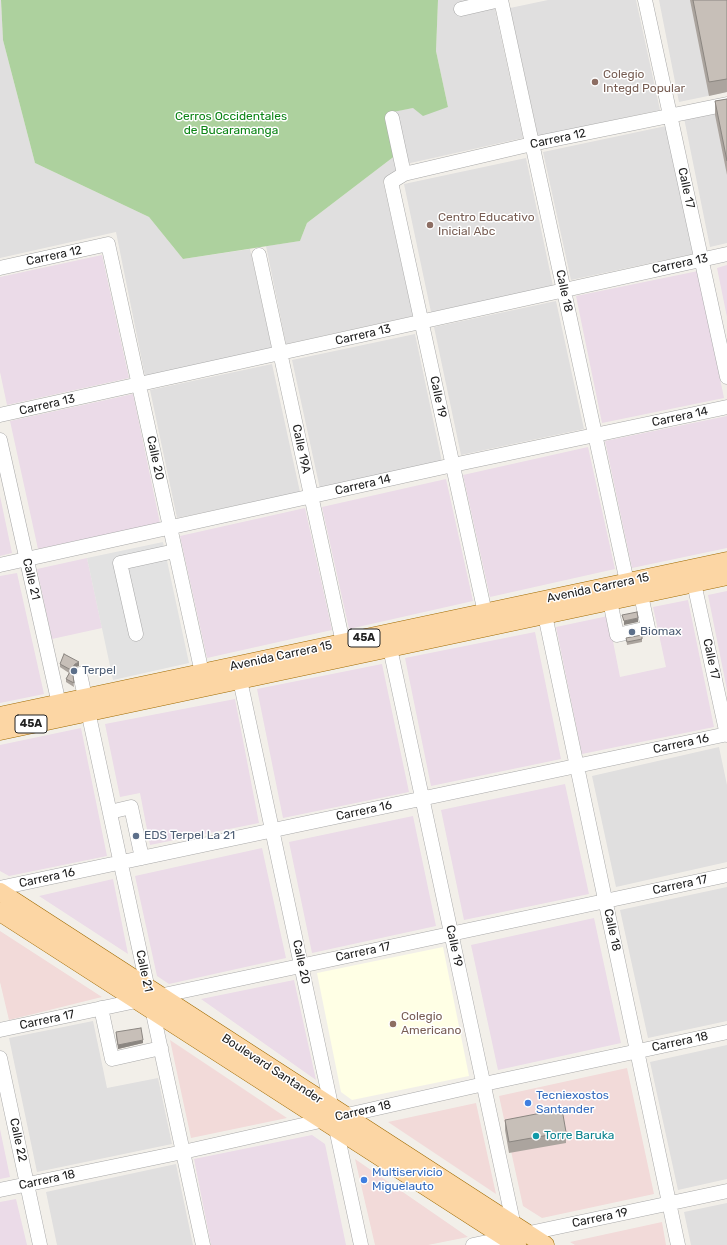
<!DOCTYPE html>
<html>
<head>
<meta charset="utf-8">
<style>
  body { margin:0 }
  canvas { display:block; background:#f2efe9 }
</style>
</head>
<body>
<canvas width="727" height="1245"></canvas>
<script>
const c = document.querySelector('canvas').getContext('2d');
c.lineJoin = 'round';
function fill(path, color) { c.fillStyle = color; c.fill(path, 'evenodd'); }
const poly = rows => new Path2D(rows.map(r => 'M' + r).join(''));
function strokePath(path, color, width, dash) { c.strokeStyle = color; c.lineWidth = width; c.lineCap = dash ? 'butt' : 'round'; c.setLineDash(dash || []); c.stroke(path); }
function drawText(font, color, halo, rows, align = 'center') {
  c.font = font + ' Rubik,sans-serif'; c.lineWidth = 3; c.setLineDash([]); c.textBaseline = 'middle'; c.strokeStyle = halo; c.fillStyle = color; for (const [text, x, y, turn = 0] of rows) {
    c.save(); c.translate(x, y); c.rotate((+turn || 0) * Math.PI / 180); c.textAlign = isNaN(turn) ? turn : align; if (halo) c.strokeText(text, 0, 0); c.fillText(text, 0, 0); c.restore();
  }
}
const residential = poly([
  [0,0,1,0,3,40,35,163,149,217,183,259,250,249,272,349,145,376,116,232,0,258],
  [438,0,493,0,523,138,406,164,396,111,413,108,448,107,436,51],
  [548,0,636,0,660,110,538,136,510,8],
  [659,0,727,0,727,92,679,102],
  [727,109,727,243,710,247,684,118],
  [666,126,693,254,571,280,543,152],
  [396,155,399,169,383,181,413,316,286,344,266,246,300,241,307,223],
  [526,158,553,286,431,312,404,184],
  [556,301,584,429,461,455,434,327],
  [415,334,442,462,320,489,292,360],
  [272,364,300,492,177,518,150,390],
  [719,747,727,785,727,862,616,887,592,776],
  [727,887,727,1021,648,1038,620,910],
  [93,1021,107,1088,158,1078,172,1144,37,1172,9,1038],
  [727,1045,727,1179,678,1190,650,1062],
  [176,1164,193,1245,57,1245,46,1192],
  [727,1203,727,1245,691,1245,684,1212]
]);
const commercial = poly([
  [0,931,102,997,9,1020,0,982],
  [170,1040,287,1118,191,1138],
  [627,1068,654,1194,542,1218,523,1206,499,1096],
  [476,1103,496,1194,388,1122],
  [355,1159,468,1237,428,1245,375,1245],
  [662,1222,666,1245,575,1245,570,1242]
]);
const industrial = poly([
  [102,255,129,378,7,405,0,372,0,277],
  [727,265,727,317,717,268],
  [698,271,724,398,602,423,576,296],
  [133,394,160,523,38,549,10,421],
  [727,416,727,548,632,568,605,441],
  [588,447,615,569,490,597,463,475],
  [446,479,473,601,349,629,322,507],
  [0,496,12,553,0,556],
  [305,508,332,630,207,658,180,536],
  [87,558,102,628,52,639,37,569],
  [17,573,44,694,0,703,0,576],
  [727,591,727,690,708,595],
  [688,600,714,727,582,754,556,627,608,616,620,677,666,667,653,607],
  [535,632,561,759,431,786,405,658],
  [382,664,409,792,283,818,257,689],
  [235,699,259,823,150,845,140,793,120,797,105,724],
  [81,728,107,856,9,876,0,871,0,745],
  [565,784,589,894,464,920,441,810],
  [413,816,436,926,312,953,289,842],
  [262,848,286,958,169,984,157,976,135,876],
  [113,879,128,954,39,896],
  [594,918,621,1043,498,1070,471,945],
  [294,980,316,1080,201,999],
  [0,1129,10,1177,0,1179],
  [312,1135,325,1144,346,1245,211,1245,194,1159],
  [16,1199,27,1245,0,1245,0,1202]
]);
const education = poly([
  [443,947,469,1076,352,1100,341,1092,317,973]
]);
const forest = poly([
  [1,0,438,0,436,51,448,107,423,116,413,108,388,113,396,155,307,223,300,241,183,259,149,217,35,163,3,40]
]);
const parking = poly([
  [163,542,189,663,113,680,87,558]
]);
const minor = poly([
  [501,0,627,582],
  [645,0,727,377],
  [461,9,500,0],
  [392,118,404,174],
  [259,255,343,643],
  [0,268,108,244,202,673],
  [0,415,727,254],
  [0,440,61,713],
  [0,565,453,465,727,407],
  [694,583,727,735],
  [610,601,617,635,648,628,641,595],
  [485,613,391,182,404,174,532,144,727,104],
  [545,615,678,1245],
  [136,634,120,563,175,551],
  [390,648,515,1231],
  [80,674,203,1245],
  [240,680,361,1245],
  [110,812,131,807,142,858],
  [0,888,727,734],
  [101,1008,112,1059,161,1048],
  [0,1030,727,875],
  [0,1058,40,1245],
  [0,1190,183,1152,484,1084,727,1032],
  [473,1245,727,1191]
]);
const major = poly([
  [0,716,727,561],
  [0,731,727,576],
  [0,892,545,1245],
  [0,912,517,1245]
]);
const wall = poly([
  [690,0,727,0,727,92,709,96],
  [727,99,727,175,715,115,715,101],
  [626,638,642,639,642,642,627,645],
  [60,664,79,666,75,667,72,671,74,687,66,682,66,679,69,673,60,667],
  [116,1032,143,1043,118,1049,116,1036],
  [505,1120,566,1132,566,1143,509,1153,505,1130]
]);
const shadedWall = poly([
  [638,618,638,622,624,625,624,621],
  [79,662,79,666,75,667,72,672,72,668,75,664],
  [143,1040,143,1043,118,1049,118,1045]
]);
const building = poly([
  [693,0,727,0,727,79,709,82,693,0],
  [727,99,727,161,715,101,727,99],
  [637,612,638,618,624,621,622,615,637,612],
  [642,635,642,639,627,642,626,638,642,635],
  [64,654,79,662,75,664,72,668,74,683,66,679,71,670,60,664,64,654],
  [141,1028,143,1040,118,1045,116,1032,141,1028],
  [562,1109,566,1132,509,1142,505,1120,562,1109]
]);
const markers = [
  [595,82,4,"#8d6e63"],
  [430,225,4,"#8d6e63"],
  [632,632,4,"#5c6f8a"],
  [74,671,4,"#5c6f8a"],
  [136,836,4,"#5c6f8a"],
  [393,1024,4,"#8d6e63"],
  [528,1103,4,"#3f7fe0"],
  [536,1136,4,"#0f9aa8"],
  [364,1180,4,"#3f7fe0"]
];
const shields = [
  [364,638,32],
  [31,724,32]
];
const shieldNames = [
  ["45A",364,638],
  ["45A",31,724]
];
const educationNames = [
  ["Colegio",603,75],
  ["Integd Popular",603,89],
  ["Centro Educativo",438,218],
  ["Inicial Abc",438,232],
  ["Colegio",401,1017],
  ["Americano",401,1031]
];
const parkNames = [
  ["Cerros Occidentales",231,117],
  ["de Bucaramanga",231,131]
];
const streetNames = [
  ["Carrera 12",558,139,-12],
  ["Calle 17",686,188,78],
  ["Carrera 12",54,256,-12],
  ["Carrera 13",680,264,-12],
  ["Calle 18",564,291,78],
  ["Carrera 13",363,335,-13],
  ["Calle 19",438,397,78],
  ["Carrera 13",47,405,-13],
  ["Carrera 14",680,417,-12],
  ["Calle 19A",301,449,78],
  ["Calle 20",155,458,78],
  ["Carrera 14",363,485,-13],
  ["Calle 21",31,579,77],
  ["Avenida Carrera 15",598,588,-12],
  ["Avenida Carrera 15",281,656,-12],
  ["Calle 17",711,659,78],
  ["Carrera 16",681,744,-12],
  ["Carrera 16",364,811,-12],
  ["Carrera 16",47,878,-12],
  ["Carrera 17",680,885,-12],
  ["Calle 18",612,930,78],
  ["Calle 19",454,946,78],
  ["Carrera 17",363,952,-12],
  ["Calle 20",301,962,78],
  ["Calle 21",144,971,78],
  ["Carrera 17",47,1020,-12],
  ["Carrera 18",680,1042,-12],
  ["Boulevard Santander",272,1069,33],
  ["Carrera 18",363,1111,-13],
  ["Calle 22",18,1140,78],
  ["Carrera 18",47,1180,-12],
  ["Carrera 19",600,1218,-12]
];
const serviceNames = [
  ["Biomax",640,632],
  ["Terpel",82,671],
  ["EDS Terpel La 21",144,836]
];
const shopNames = [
  ["Tecniexostos",536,1096],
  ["Santander",536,1110],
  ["Multiservicio",372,1173],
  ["Miguelauto",372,1187]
];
const cultureNames = [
  ["Torre Baruka",544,1136]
];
fill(residential, '#e0dfdf');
fill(commercial, '#f2dad9');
fill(industrial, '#ebdbe8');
fill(education, '#ffffe5');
fill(forest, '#add19e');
fill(parking, '#e2e2e2');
strokePath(minor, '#a9a9a9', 15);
strokePath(major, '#a06b00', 19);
strokePath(minor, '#fff', 14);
strokePath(major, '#fcd6a4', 18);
fill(wall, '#aba49e');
fill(shadedWall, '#8b8681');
fill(building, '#c7bfb8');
strokePath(building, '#8b8681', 1);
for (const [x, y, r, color] of markers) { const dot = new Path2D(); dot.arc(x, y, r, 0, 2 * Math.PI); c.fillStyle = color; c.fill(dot); strokePath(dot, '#fff', 1.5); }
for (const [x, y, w] of shields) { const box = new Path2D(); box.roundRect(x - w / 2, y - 9, w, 18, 3); c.fillStyle = '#fff'; c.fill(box); strokePath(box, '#222', 1); }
drawText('bold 11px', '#222', null, shieldNames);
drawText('12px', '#785e54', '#fff', educationNames, 'left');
drawText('12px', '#0c8416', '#fff', parkNames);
drawText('12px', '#222', '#fff', streetNames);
drawText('12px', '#4e5e75', '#fff', serviceNames, 'left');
drawText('12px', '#366cbe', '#fff', shopNames, 'left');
drawText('12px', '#0d838f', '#fff', cultureNames, 'left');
</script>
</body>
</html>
